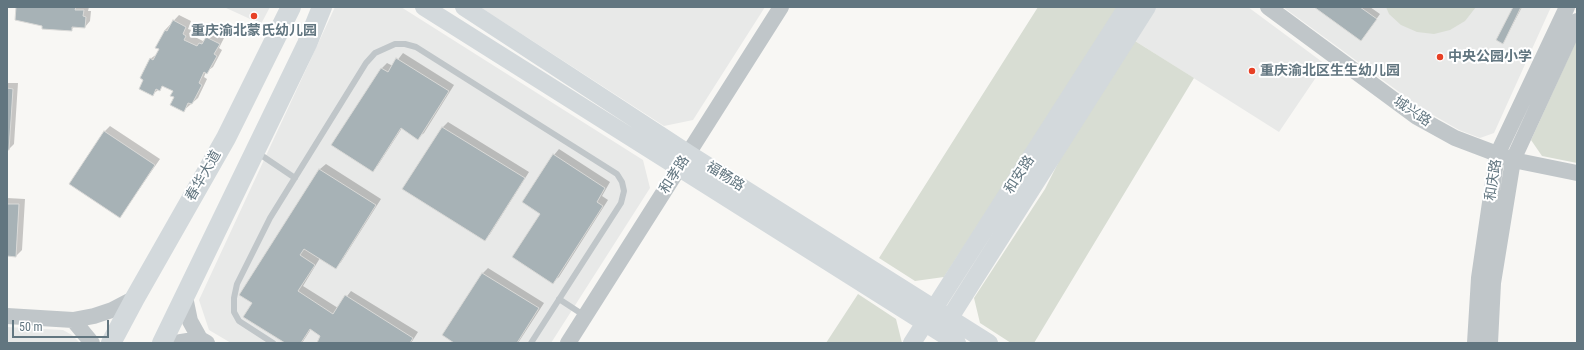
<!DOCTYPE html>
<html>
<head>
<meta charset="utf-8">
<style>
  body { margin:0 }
  #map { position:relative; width:1584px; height:350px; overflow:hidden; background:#f8f7f4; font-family:"Roboto Condensed",sans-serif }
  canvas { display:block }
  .frame { position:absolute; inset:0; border:8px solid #627680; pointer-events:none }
  .scale { position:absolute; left:12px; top:320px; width:97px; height:18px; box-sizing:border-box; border:2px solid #627680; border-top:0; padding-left:5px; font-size:12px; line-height:14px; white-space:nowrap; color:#627680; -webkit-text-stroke:3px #fff; paint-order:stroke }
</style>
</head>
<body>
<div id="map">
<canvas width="1584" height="350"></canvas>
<div class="frame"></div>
<div class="scale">50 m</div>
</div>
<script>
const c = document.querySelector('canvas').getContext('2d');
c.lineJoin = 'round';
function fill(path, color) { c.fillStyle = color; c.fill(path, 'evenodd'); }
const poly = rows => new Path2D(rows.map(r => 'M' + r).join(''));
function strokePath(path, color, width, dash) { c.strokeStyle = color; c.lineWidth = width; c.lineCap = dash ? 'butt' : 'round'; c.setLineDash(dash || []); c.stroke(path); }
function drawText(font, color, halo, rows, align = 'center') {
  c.font = font + ' "Roboto Condensed","Noto Sans SC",sans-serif'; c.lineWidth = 4; c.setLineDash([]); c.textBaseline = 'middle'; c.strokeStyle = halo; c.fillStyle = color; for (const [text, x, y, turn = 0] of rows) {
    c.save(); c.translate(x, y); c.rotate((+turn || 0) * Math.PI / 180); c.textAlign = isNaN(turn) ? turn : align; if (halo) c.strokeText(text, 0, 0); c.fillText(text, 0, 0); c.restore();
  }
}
const built = poly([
  [224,7,270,7,261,24],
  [335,7,401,7,643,160,650,188,551,343,231,343,209,330,199,300],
  [480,7,765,7,693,120,664,126],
  [1156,7,1248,7,1325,64,1279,132,1135,41],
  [1283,7,1551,7,1494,133,1480,138,1459,130,1421,108],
  [7,327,63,330,72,335,80,343,7,343]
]);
const green = poly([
  [1038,7,1119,7,944,277,915,281,879,258],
  [1386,7,1476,7,1465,21,1450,30,1434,34,1417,32,1401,25,1389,14],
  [1577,39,1577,163,1542,156,1531,140],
  [1135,41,1194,78,1034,343,1011,343,980,323,974,298,1045,189,1063,153],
  [858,294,896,319,902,343,826,343]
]);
const shadow = poly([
  [17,7,89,7,88,11,91,11,90,21,85,27,75,26,71,30,43,25],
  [1316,7,1370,7,1380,14,1365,35],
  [1514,7,1522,7,1503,43],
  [179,15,191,21,188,29,191,30,189,34,203,41,212,32,224,38,219,48,222,50,213,67,206,72,204,77,207,79,198,98,183,111,175,97,174,91,163,86,152,95,150,59,157,54,160,49,157,47,165,30],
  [403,53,454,85,424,133,418,138,402,128,378,165,373,171,332,145,382,68,387,63,393,66],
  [7,83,18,83,14,144,9,149,7,149],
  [448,122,529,172,490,234,485,240,404,189,443,127],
  [110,126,160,159,120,217,104,132],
  [559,149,610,182,602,196,608,200,559,277,553,282,541,213,554,155],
  [326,164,381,199,341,262,336,267,320,258,303,286,338,308,351,291,418,332,411,343,319,343,317,342,321,335,311,329,302,343,287,343,253,303,240,295,320,169],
  [7,198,25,199,22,250,16,256,7,255],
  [488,268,544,303,518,343,456,343,443,335,483,273]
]);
const building = poly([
  [16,7,76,7,75,10,84,10,83,16,86,17,85,28,72,27,72,31,42,29,42,26,15,20,16,7],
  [1314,7,1360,7,1377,19,1361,41,1314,7],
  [1513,7,1521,7,1503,44,1496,40,1513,7],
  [173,20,186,27,183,34,186,36,184,40,197,46,199,43,202,44,206,37,220,44,214,54,217,56,207,74,204,72,199,83,202,85,192,104,188,103,184,112,170,105,174,97,170,96,173,91,162,86,160,91,156,89,153,96,139,89,143,80,140,78,150,58,153,60,159,49,155,48,165,30,167,31,173,20],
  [396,58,449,91,418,140,401,128,373,172,331,145,381,68,388,72,396,58],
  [7,88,13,89,9,150,7,150,7,88],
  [442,127,525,178,485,241,402,189,442,127],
  [104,131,155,165,120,218,69,184,104,131],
  [553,154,605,188,597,202,603,206,553,284,512,257,540,214,522,202,553,154],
  [319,169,376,205,336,269,304,249,300,255,315,265,298,291,333,314,345,295,413,338,410,343,317,343,320,336,310,329,301,343,285,343,243,317,252,303,239,295,319,169],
  [7,204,19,204,16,257,7,256,7,204],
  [482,273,539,308,517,343,454,343,442,335,482,273]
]);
const service = poly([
  [258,153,295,178],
  [559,299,585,316],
  [273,343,239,321,234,312,234,298,237,284,270,218,366,63,375,53,395,44,405,44,416,47,617,174,622,182,624,191,621,203,531,343]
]);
const tertiary = poly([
  [1268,7,1417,117,1455,138,1513,160,1577,173],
  [185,297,190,321,200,339,207,343],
  [7,316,73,320,94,316,112,310,135,298],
  [73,320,92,343],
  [175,343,200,339],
  [568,343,781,7],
  [1475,343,1479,278,1497,155,1567,7],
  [1490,343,1493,283,1513,160,1577,21]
]);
const secondary = poly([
  [424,7,957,343],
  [464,7,689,154,989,343],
  [944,327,1147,7],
  [912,343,1127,7]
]);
const primary = poly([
  [111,343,135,298,226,138,291,7],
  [162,343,307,44,322,7]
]);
const markers = [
  [254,16,4,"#e74025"],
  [1440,57,4,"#e74025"],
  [1252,71,4,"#e74025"]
];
const poiNames = [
  ["重庆渝北蒙氏幼儿园",254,31,"center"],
  ["中央公园小学",1448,57],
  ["重庆渝北区生生幼儿园",1260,71]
];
const streetNames = [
  ["城兴路",1412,112,34],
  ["和孝路",675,175,-57],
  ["和安路",1020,175,-57],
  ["春华大道",204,176,-60],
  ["福畅路",725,177,32],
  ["和庆路",1494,180,-81]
];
fill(built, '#e8e9e8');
fill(green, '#d8ddd3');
fill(shadow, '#0003');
fill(building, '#a7b2b6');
strokePath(building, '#d9d9d7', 1);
strokePath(service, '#c0c6c9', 6);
strokePath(tertiary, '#c0c6c9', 16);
strokePath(secondary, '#d3d9dc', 18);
strokePath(primary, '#d3d9dc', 20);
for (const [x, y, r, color] of markers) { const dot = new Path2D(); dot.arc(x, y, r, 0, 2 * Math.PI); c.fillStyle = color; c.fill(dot); strokePath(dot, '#fff', 1.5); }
drawText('bold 14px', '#627680', '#fff', poiNames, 'left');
drawText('14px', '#627680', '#fff', streetNames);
</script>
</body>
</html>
